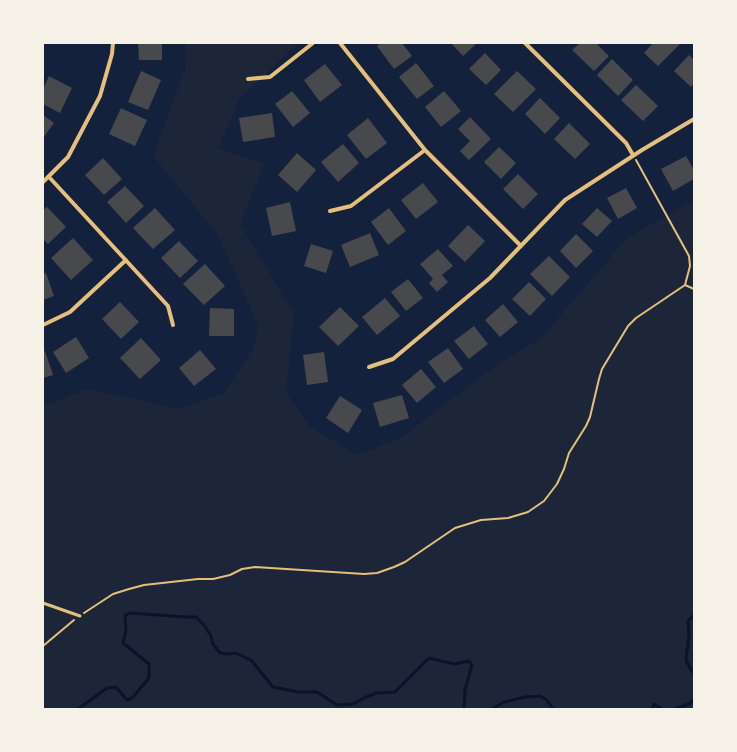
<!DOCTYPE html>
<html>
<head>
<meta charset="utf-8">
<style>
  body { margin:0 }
  #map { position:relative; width:737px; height:752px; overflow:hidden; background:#14213d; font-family:"IBM Plex Sans",sans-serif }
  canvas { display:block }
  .frame { position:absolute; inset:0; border:44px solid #f6f1e7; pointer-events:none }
</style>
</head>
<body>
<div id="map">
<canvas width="737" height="752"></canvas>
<div class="frame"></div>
</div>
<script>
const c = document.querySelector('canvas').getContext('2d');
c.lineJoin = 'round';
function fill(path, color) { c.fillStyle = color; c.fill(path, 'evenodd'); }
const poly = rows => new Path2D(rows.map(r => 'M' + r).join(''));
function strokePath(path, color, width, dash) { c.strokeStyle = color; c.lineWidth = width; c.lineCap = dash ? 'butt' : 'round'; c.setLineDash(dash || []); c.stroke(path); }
const green = poly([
  [186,43,298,43,239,100,218,148,264,164,240,224,294,314,286,392,310,427,357,455,401,438,499,363,541,338,627,238,694,200,694,709,43,709,43,406,88,389,180,409,224,393,254,347,258,325,218,235,153,156,185,69]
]);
const stream = poly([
  [694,615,688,621,689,634,686,660,691,670,694,673],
  [78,709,107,688,116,687,127,700,132,698,149,678,149,664,123,643,126,629,125,615,131,613,185,617,196,617,204,625,211,636,213,644,220,653,227,654,235,653,251,660,273,687,299,692,317,692,337,705,353,704,364,698,377,693,395,692,429,658,454,664,469,661,472,665,465,690,464,709],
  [492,709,504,702,525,697,540,696,547,700,553,709],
  [652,709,654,704,662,709],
  [675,709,689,704,694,700]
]);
const building = poly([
  [138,43,162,43,162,60,139,60],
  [381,43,402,43,412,56,394,69,377,46],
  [451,43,477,43,463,56],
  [580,43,596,43,609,56,594,71,572,50],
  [653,43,681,43,658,66,644,53],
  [485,53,501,70,486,85,469,69],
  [689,55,694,60,694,83,691,87,674,71],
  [612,59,633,80,618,96,597,75],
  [416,63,434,86,417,99,399,77],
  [325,64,342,85,320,102,304,80],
  [141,71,161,80,148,110,128,102],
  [517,71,536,89,513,112,494,94],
  [49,76,72,88,60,113,43,104,43,89],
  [636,85,658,106,643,121,621,100],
  [292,91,310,113,293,127,275,104],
  [444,91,461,111,441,127,425,107],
  [540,98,560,118,545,134,525,114],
  [121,108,147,120,135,146,109,134],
  [272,113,275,137,243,142,239,118],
  [43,115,54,123,43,138],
  [470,117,491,139,469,160,460,151,470,141,458,129],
  [368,118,387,143,366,159,347,135],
  [569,123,590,144,575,159,554,139],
  [343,144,359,163,338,182,321,162],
  [499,147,516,163,501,179,484,162],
  [297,153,316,170,297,192,278,175],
  [686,156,694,170,694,179,673,191,661,169],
  [103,158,122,179,104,195,85,175],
  [518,174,538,194,523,209,503,189],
  [423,183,438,202,416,219,401,200],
  [125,186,144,206,126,223,107,202],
  [626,188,637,208,618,219,607,198],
  [290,202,296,231,272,236,266,208],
  [47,207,66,227,48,244,43,239,43,210],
  [155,208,175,230,153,249,133,228],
  [389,208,406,231,388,245,371,222],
  [597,208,612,221,597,237,582,224],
  [468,225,485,241,465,262,448,246],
  [370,233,379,255,350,267,341,245],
  [576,234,593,251,576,268,560,251],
  [73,238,93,260,71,280,51,258],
  [179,241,198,261,180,278,161,258],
  [311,244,333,251,326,273,304,266],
  [438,249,453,266,442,275,448,282,437,292,429,283,433,279,420,264],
  [549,256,570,277,552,296,530,274],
  [205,264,225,286,204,305,183,284],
  [46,273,54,296,43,300,43,274],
  [408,279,423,298,406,311,391,292],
  [529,282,546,299,530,316,512,299],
  [385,298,400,316,377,335,362,317],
  [120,302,139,322,121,339,102,319],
  [503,304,518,322,500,337,485,320],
  [340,307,359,326,338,346,319,327],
  [210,308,234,309,234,336,209,336],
  [474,326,488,344,469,359,454,341],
  [76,337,89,358,66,373,53,352],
  [141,338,161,360,140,379,120,358],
  [448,348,463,369,444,383,428,362],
  [200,350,216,369,194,386,179,368],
  [45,351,53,375,43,378,43,352],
  [324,352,328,382,307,385,303,355],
  [421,369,436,387,417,403,402,385],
  [402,395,409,418,380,427,373,403],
  [340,396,362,410,348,433,326,418]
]);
const path = poly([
  [636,160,689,256,690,266,685,285],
  [84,613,113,594,129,589,144,585,198,579,213,579,230,575,242,569,255,567,364,574,377,573,394,567,405,562,455,528,481,520,508,518,528,512,544,501,557,484,564,469,569,453,586,426,590,417,599,379,602,369,628,326,636,318,685,285,694,289],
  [43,646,74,620]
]);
const service = poly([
  [43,603,80,616]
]);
const minor = poly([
  [340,43,425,150,521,246],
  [525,43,626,143,633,155],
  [248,79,270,77,313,43],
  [49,177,168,306,173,325],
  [43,182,68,157,100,96,112,54,113,43],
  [330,211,351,206,425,150],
  [43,325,70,312,126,260],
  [369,367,393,359,490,278,565,200,642,150,694,119]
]);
fill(green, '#1d2539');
strokePath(stream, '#0b132b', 3);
fill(building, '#48494c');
strokePath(path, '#e5c07b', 2);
strokePath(service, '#e5c07b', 3);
strokePath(minor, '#e5c07b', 4);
</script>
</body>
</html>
